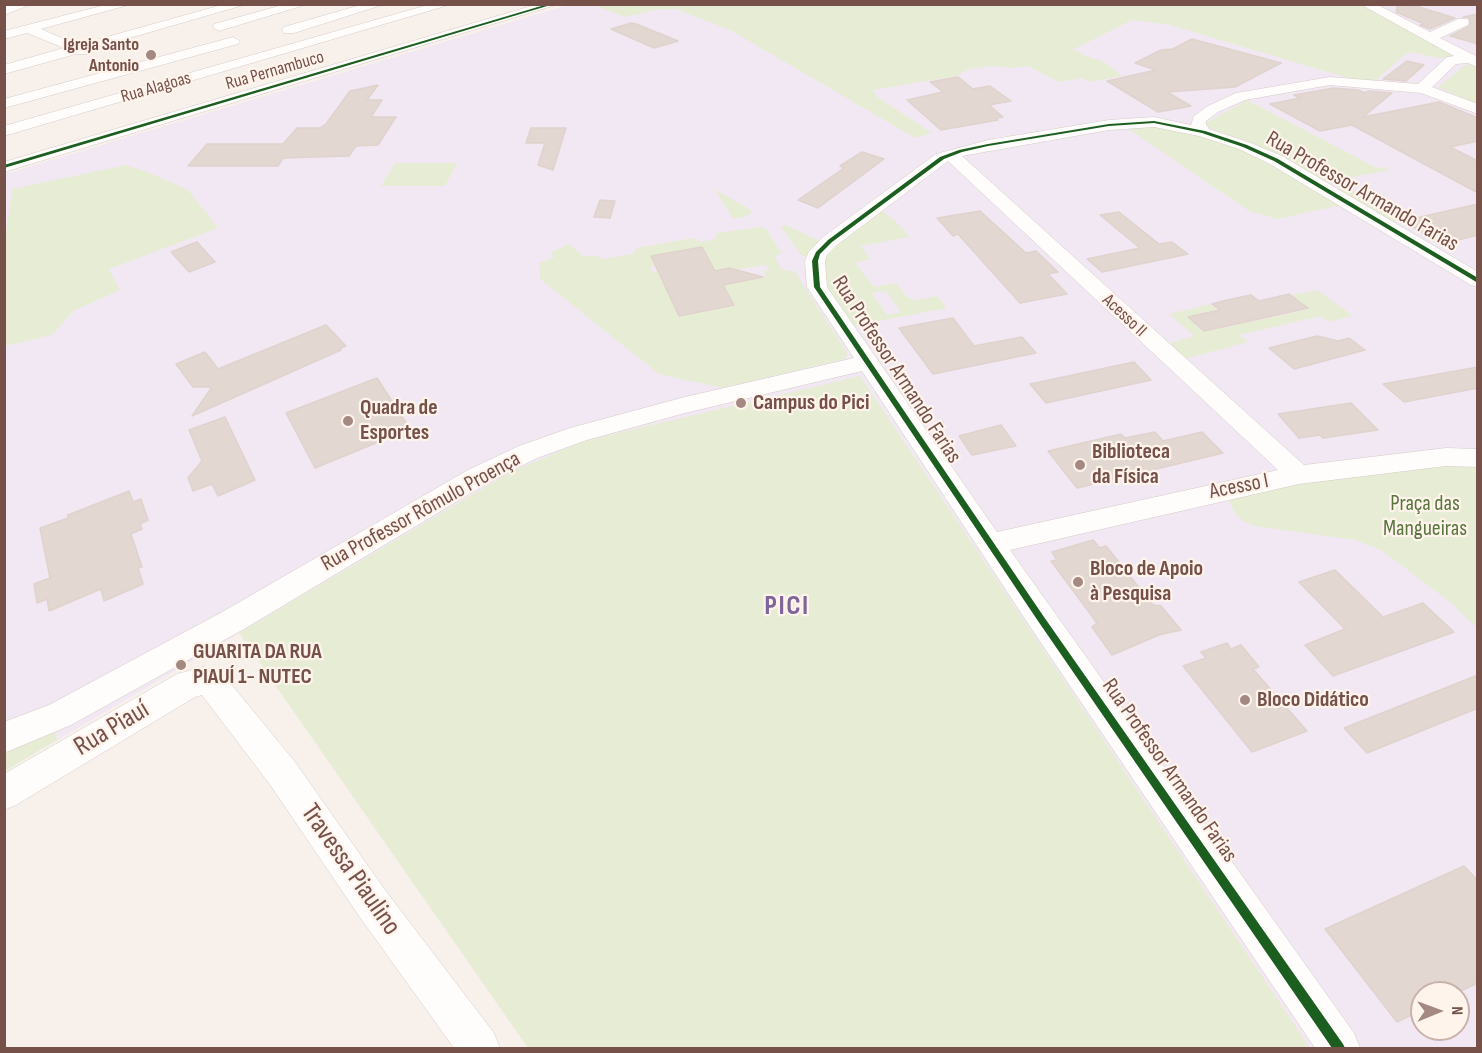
<!DOCTYPE html>
<html>
<head>
<meta charset="utf-8">
<style>
  body { margin:0 }
  #map { position:relative; width:1482px; height:1053px; overflow:hidden; background:#f7f0eb; font-family:"Sofia Sans Condensed",sans-serif }
  canvas { display:block }
  .frame { position:absolute; inset:0; border:6px solid #76514a; pointer-events:none }
  .north { position:absolute; left:1410px; top:981px; width:60px; height:60px; box-sizing:border-box; background:#fff4ec; border:2px solid #c8b3ab; border-radius:50%; rotate:89deg; font-size:16px; font-weight:700; line-height:24px; text-align:center; color:#76514a }
  .north::after { content:''; display:block; margin:auto; width:21px; height:27px; background:#a38982; clip-path:polygon(50% 0,100% 100%,50% 72%,0 100%) }
</style>
</head>
<body>
<div id="map">
<canvas width="1482" height="1053"></canvas>
<div class="frame"></div>
<div class="north">N</div>
</div>
<script>
const c = document.querySelector('canvas').getContext('2d');
c.lineJoin = 'round';
function fill(path, color) { c.fillStyle = color; c.fill(path, 'evenodd'); }
const poly = rows => new Path2D(rows.map(r => 'M' + r).join(''));
function strokePath(path, color, width, dash) { c.strokeStyle = color; c.lineWidth = width; c.lineCap = dash ? 'butt' : 'round'; c.setLineDash(dash || []); c.stroke(path); }
function drawText(font, color, halo, rows, align = 'center') {
  c.font = font + ' "Sofia Sans Condensed",sans-serif'; c.lineWidth = 4.5; c.setLineDash([]); c.textBaseline = 'middle'; c.strokeStyle = halo; c.fillStyle = color; for (const [text, x, y, turn = 0] of rows) {
    c.save(); c.translate(x, y); c.rotate((+turn || 0) * Math.PI / 180); c.textAlign = isNaN(turn) ? turn : align; if (halo) c.strokeText(text, 0, 0); c.fillText(text, 0, 0); c.restore();
  }
}
const education = poly([
  [568,5,1477,5,1477,1048,528,1048,239,633,5,771,5,174],
  [1422,993,1458,993,1458,1029,1422,1029]
]);
const green = poly([
  [593,5,1361,5,1456,56,1438,58,1410,52,1403,56,1375,81,1351,79,1170,25,1132,20,1072,50,1082,52,1080,54,1104,62,1122,76,1088,82,1083,78,1059,82,1028,66,1013,68,990,66,969,69,956,76,873,90,877,97,932,133,915,138,730,30,675,9,656,10,625,17],
  [1466,64,1477,67,1477,104,1438,87],
  [1247,100,1377,168,1384,167,1390,170,1327,182,1274,152,1209,128,1206,125,1206,123],
  [1141,126,1176,128,1241,149,1342,205,1277,219,1249,211,1127,128],
  [395,163,457,163,445,186,381,186],
  [126,165,150,173,188,190,218,228,109,269,120,290,73,311,52,335,5,346,4,247,12,189],
  [1345,186,1402,220,1390,222,1335,190],
  [714,189,753,211,747,216,733,219],
  [882,211,895,221,910,237,861,246,870,259,855,263,874,287,896,283,907,297,915,300,937,296,947,308,853,326,829,291,825,278,823,262,828,252],
  [886,291,901,312,887,315,872,293],
  [782,225,786,225,820,241,807,256,802,256,781,227],
  [760,227,766,229,781,252,775,257,782,270,794,271,848,354,844,359,723,388,659,374,540,279,539,263,555,257,550,253,569,244,584,257,594,255,603,259,633,254,637,248,692,238,701,242,715,239,717,233],
  [702,247,712,265,706,266,715,274,719,270,728,268,736,270,764,265,770,269,763,271,766,277,723,284,734,305,712,310,709,304,701,312,680,316,659,272,653,273,650,268,656,266,651,256,672,252,681,271,691,269,682,250],
  [1317,290,1353,316,1328,322,1320,316,1240,335,1248,342,1188,358,1181,356,1167,344,1194,336,1169,314,1211,304,1217,310,1187,317,1203,332,1309,309,1291,295],
  [860,376,1310,1048,528,1048,239,633,509,473,584,441],
  [1477,464,1477,628,1450,602,1381,550,1355,540,1255,526,1244,522,1235,513,1229,502,1233,494,1374,469],
  [55,730,57,740,5,771,5,749]
]);
const building = poly([
  [1398,4,1409,4,1455,18,1430,29,1420,25,1424,24,1396,12,1398,4],
  [1478,14,1478,44,1450,36,1470,26,1469,17,1463,17,1478,14],
  [631,23,636,24,678,41,654,48,611,29,631,23],
  [1192,39,1281,63,1235,87,1167,92,1191,106,1164,111,1158,112,1107,81,1156,70,1135,63,1161,50,1173,49,1192,39],
  [1407,61,1424,65,1406,81,1383,79,1407,61],
  [958,77,973,89,990,86,1011,101,989,105,1003,117,995,118,998,120,941,130,907,100,943,92,930,82,958,77],
  [378,85,367,100,382,100,371,117,396,117,378,145,356,146,349,156,283,158,278,166,188,166,207,144,283,144,297,128,320,128,326,124,350,91,378,85],
  [1334,88,1358,90,1365,93,1368,91,1392,93,1363,117,1439,102,1478,118,1478,141,1450,147,1478,161,1478,193,1352,125,1320,131,1270,104,1300,98,1294,95,1334,88],
  [531,128,566,128,553,170,538,165,545,143,526,143,531,128],
  [862,152,884,159,818,208,798,200,844,168,840,166,862,152],
  [600,200,615,201,610,218,594,217,600,200],
  [1478,204,1478,235,1442,244,1403,221,1478,204],
  [980,211,1026,253,1036,251,1058,272,1048,274,1067,294,1020,303,958,234,953,236,937,218,980,211],
  [1119,212,1159,244,1172,242,1188,254,1102,272,1087,259,1140,248,1100,215,1119,212],
  [197,242,215,262,189,272,171,252,197,242],
  [702,247,715,271,729,268,763,277,723,285,734,305,679,316,651,256,702,247],
  [1289,294,1308,308,1204,331,1188,317,1220,310,1212,304,1227,300,1251,295,1259,301,1289,294],
  [953,318,974,346,1022,337,1036,353,933,374,899,328,953,318],
  [326,325,346,346,339,349,341,350,192,416,212,387,193,387,176,364,205,352,218,369,326,325],
  [1317,336,1338,341,1349,338,1365,350,1294,369,1269,348,1317,336],
  [1134,362,1151,380,1046,403,1030,384,1134,362],
  [1478,367,1478,388,1404,402,1383,384,1478,367],
  [377,378,410,429,315,468,286,413,377,378],
  [1351,403,1378,430,1323,438,1320,435,1299,438,1278,414,1351,403],
  [225,417,255,480,218,496,212,484,193,491,188,478,202,461,189,430,225,417],
  [1001,425,1016,446,972,455,959,436,1001,425],
  [1155,432,1163,441,1202,432,1223,453,1077,488,1048,451,1121,434,1125,438,1155,432],
  [129,491,133,502,141,499,148,520,140,524,142,529,131,534,142,567,138,568,143,584,104,601,101,589,49,611,47,599,37,603,34,584,50,578,40,528,68,518,68,515,129,491],
  [1093,540,1100,548,1106,546,1153,605,1161,606,1181,630,1159,635,1112,655,1092,627,1097,623,1051,561,1057,560,1052,552,1093,540],
  [1335,570,1383,617,1423,603,1454,632,1333,676,1305,645,1345,629,1299,582,1335,570],
  [1227,643,1231,649,1241,645,1259,667,1253,669,1307,731,1252,752,1183,666,1206,658,1201,652,1227,643],
  [1478,675,1478,708,1367,753,1344,728,1478,675],
  [1464,866,1478,881,1478,983,1456,993,1422,993,1422,1010,1397,1022,1325,929,1464,866]
]);
const minor = poly([
  [12,4,32,4,4,15,4,7,12,4],
  [109,4,132,4,41,29,78,45,225,4,247,4,88,50,87,54,76,54,4,74,4,65,64,48,27,33,4,39,4,31,109,4],
  [286,4,308,4,219,31,213,27,214,24,286,4],
  [364,4,385,4,294,33,284,33,282,30,284,27,364,4],
  [431,4,452,4,4,136,4,126,431,4],
  [538,4,559,4,4,172,4,162,538,4],
  [1360,4,1376,4,1430,32,1458,19,1468,19,1469,22,1468,25,1440,38,1478,57,1478,67,1468,63,1456,64,1432,87,1478,104,1478,114,1421,93,1330,85,1245,100,1218,112,1206,121,1206,124,1209,129,1251,143,1282,156,1478,272,1478,287,1471,285,1270,164,1239,149,1199,136,1154,127,1109,130,962,156,1304,465,1446,448,1478,449,1478,467,1446,466,1299,484,1010,550,1354,1033,1360,1048,1315,1048,1031,628,862,371,685,413,587,440,537,458,486,484,244,629,71,725,4,753,4,722,49,705,224,611,468,470,519,446,570,428,685,397,854,358,807,287,805,261,808,253,823,237,936,154,988,140,1109,120,1154,117,1191,125,1194,116,1208,106,1236,93,1330,77,1418,84,1447,57,1454,56,1360,4],
  [948,161,1278,470,997,532,827,287,825,261,827,255,837,245,948,161],
  [233,37,240,41,238,44,4,108,4,99,233,37],
  [203,667,222,673,295,762,385,890,494,1033,500,1048,454,1048,359,916,271,786,202,695,195,697,16,805,4,810,4,774,177,674,203,667]
]);
const cycleway = poly([
  [548,4,554,4,4,168,4,165,548,4],
  [1154,121,1205,131,1247,145,1278,159,1478,278,1478,283,1274,161,1243,147,1202,133,1154,123,1109,126,988,146,962,152,944,159,832,242,820,254,818,261,820,287,1044,617,1343,1044,1345,1048,1332,1048,1038,621,814,287,812,261,816,252,828,240,940,157,959,150,988,144,1109,124,1154,121]
]);
const markers = [
  [151,55,6,"#a38982"],
  [741,403,6,"#a38982"],
  [348,421,6,"#a38982"],
  [1080,465,6,"#a38982"],
  [1078,582,6,"#a38982"],
  [181,665,6,"#a38982"],
  [1245,700,6,"#a38982"]
];
const farPoinames = [
  ["Igreja Santo",139,45],
  ["Antonio",139,66]
];
const farStreetnames = [
  ["Rua Pernambuco",275,71,-16],
  ["Rua Alagoas",156,88,-16],
  ["Acesso II",1124,316,43]
];
const streetNames = [
  ["Rua Professor Armando Farias",1362,192,30],
  ["Rua Professor Armando Farias",896,370,57],
  ["Acesso I",1239,487,-11],
  ["Rua Professor Rômulo Proença",421,512,-29],
  ["Rua Professor Armando Farias",1169,771,55]
];
const poiNames = [
  ["Campus do Pici",753,403],
  ["Quadra de",360,408],
  ["Esportes",360,433],
  ["Biblioteca",1092,452],
  ["da Física",1092,477],
  ["Bloco de Apoio",1090,569],
  ["à Pesquisa",1090,594],
  ["GUARITA DA RUA",193,652],
  ["PIAUÍ 1- NUTEC",193,677],
  ["Bloco Didático",1257,700]
];
const parkNames = [
  ["Praça das",1425,504],
  ["Mangueiras",1425,529]
];
const nearStreetnames = [
  ["Rua Piauí",112,729,-31],
  ["Travessa Piaulino",350,870,55]
];
const districtNames = [
  ["PICI",787,607]
];
fill(education, '#f1e8f3');
fill(green, '#e7edd5');
fill(building, '#e3d7d2');
strokePath(building, '#e0d2cd', 1.5);
strokePath(minor, '#d6cbc8', 1);
fill(minor, '#fefdfc');
fill(cycleway, '#1b5e20');
for (const [x, y, r, color] of markers) { const dot = new Path2D(); dot.arc(x, y, r, 0, 2 * Math.PI); c.fillStyle = color; c.fill(dot); strokePath(dot, '#fff4ec', 2); }
drawText('bold 18px', '#76514a', '#fff4ec', farPoinames, 'right');
drawText('18px', '#76514a', '#fff4ec', farStreetnames);
drawText('22px', '#76514a', '#fff4ec', streetNames);
drawText('bold 22px', '#76514a', '#fff4ec', poiNames, 'left');
drawText('22px', '#59763f', '#fff4ec', parkNames);
drawText('27px', '#76514a', '#fff4ec', nearStreetnames);
c.letterSpacing = '1.5px';
drawText('bold 28px', '#7e659a', '#fff4ec', districtNames);
c.letterSpacing = '0px';
</script>
</body>
</html>
